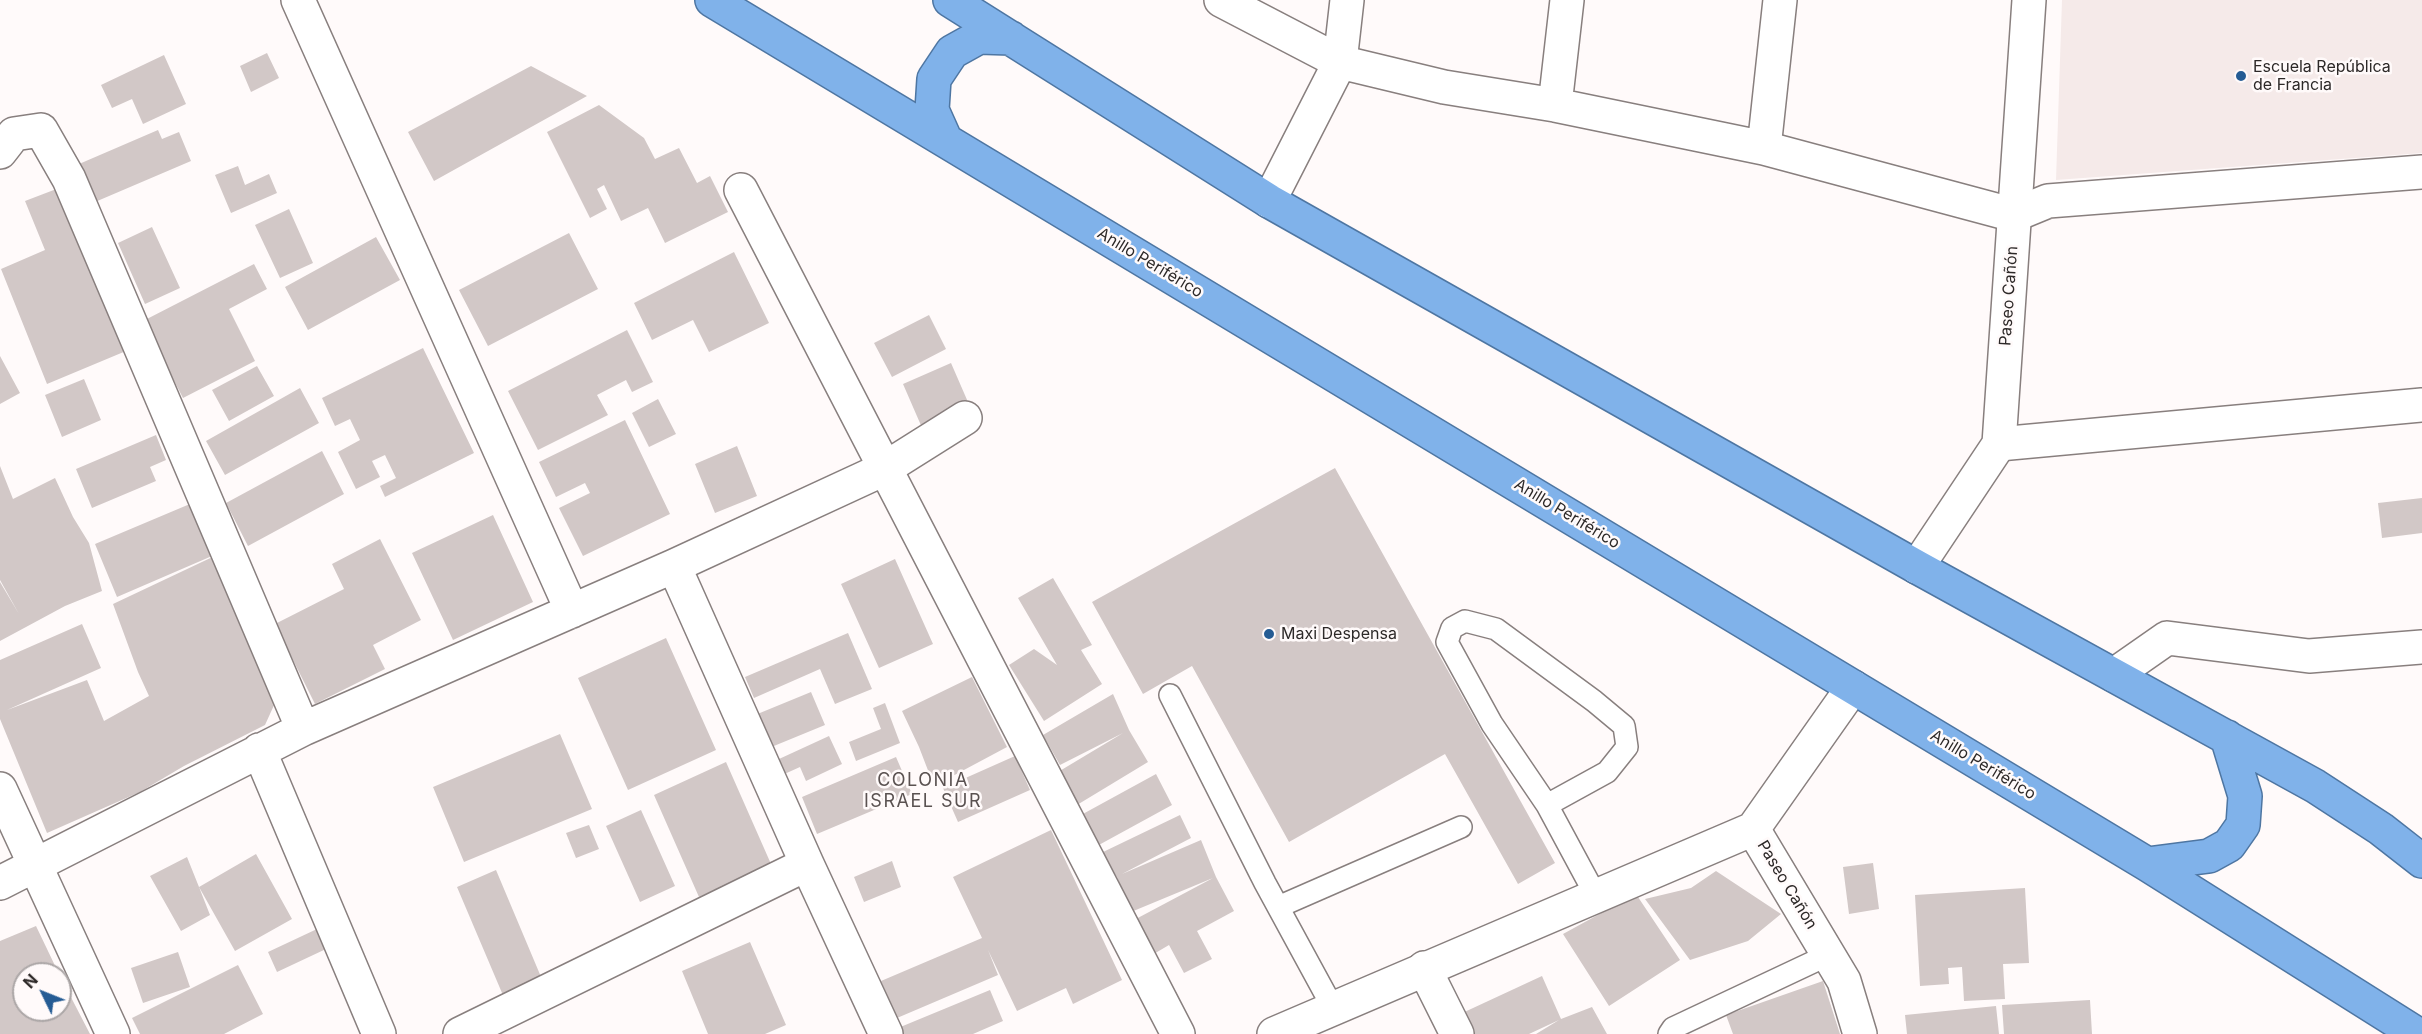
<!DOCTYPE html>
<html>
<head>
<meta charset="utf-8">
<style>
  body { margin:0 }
  #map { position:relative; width:2422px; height:1034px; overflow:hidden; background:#fffafa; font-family:Inter,sans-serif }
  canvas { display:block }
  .north { position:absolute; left:12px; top:962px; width:60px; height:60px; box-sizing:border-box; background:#fffafa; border:2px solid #aba6a6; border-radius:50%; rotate:313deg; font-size:16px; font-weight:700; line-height:24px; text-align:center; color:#2d2928 }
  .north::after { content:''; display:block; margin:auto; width:21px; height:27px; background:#255c94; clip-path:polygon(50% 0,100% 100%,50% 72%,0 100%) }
</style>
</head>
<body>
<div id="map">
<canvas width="2422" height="1034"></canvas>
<div class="north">N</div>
</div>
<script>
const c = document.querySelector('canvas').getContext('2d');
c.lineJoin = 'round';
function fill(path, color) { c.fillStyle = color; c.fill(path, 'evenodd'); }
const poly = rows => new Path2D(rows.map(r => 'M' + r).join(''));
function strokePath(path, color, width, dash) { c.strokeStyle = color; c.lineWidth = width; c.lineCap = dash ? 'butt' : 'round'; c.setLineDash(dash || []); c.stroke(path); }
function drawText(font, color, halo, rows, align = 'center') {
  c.font = font + ' Inter,sans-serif'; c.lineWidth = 5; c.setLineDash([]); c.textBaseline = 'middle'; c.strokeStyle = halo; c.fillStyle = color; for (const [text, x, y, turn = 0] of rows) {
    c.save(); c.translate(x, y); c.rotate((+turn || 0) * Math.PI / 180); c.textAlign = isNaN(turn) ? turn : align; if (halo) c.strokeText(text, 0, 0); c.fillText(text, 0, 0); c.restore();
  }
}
const built = poly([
  [2062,0,2422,0,2422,153,2056,180]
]);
const building = poly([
  [267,53,279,78,251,92,240,66],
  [164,55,186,104,143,124,132,99,112,108,101,85],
  [531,66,587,96,434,181,408,132],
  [599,105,644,138,655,159,679,148,697,183,710,176,728,212,665,243,648,208,621,221,604,185,597,189,607,209,590,218,547,132],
  [158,130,162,139,179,132,191,161,95,202,79,164],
  [238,166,245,185,269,174,277,193,231,213,215,175],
  [59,188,126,351,47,384,1,269,45,250,25,201],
  [289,209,313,263,280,278,255,225],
  [152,227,180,288,145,304,118,243],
  [569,233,598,289,488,346,459,290],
  [376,237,400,280,308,330,285,287],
  [734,252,769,323,709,352,693,320,652,340,634,303],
  [254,264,267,289,229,309,255,361,183,398,143,321],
  [929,315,946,349,892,377,874,343],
  [627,330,653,382,632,392,626,380,597,395,608,415,538,450,508,391],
  [423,348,474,453,385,497,380,486,396,478,385,455,372,461,380,477,356,489,338,452,360,440,350,419,335,426,322,398],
  [0,356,20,393,0,404],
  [951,363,971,409,923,430,903,384],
  [257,366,274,396,229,421,212,390],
  [84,379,101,420,62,437,45,395],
  [300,388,319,423,225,475,206,441],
  [658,399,676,434,649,447,632,413],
  [625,420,670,514,583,556,559,508,590,493,585,483,556,497,539,462],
  [156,435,166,460,150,467,156,481,92,508,76,469],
  [737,446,757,496,715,513,695,464],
  [322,451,344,494,248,546,226,503],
  [0,466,13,499,55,478,73,517,89,543,102,591,65,606,0,641,0,582,19,614,0,580],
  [1335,468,1555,863,1518,884,1445,754,1289,842,1192,666,1143,694,1092,602],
  [2422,498,2422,533,2382,538,2378,503],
  [197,501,219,553,117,597,95,544],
  [493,515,533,602,453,640,412,553],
  [380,539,421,620,373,645,385,669,315,704,275,624,344,589,332,564],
  [221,553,280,692,265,725,184,766,140,792,47,833,0,719,0,660,82,624,101,668,7,710,87,680,104,721,149,696,138,672,113,604],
  [895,559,933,644,879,668,841,584],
  [1053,578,1092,645,1081,650,1102,684,1044,721,1009,665,1034,649,1057,665,1018,598],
  [848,633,872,689,835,704,820,669,754,698,745,677],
  [666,638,716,750,628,790,578,678],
  [972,677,1007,747,934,786,919,747,902,711],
  [811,692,825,725,769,748,755,715],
  [1113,694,1129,730,1148,762,1072,808,1053,775,1123,733,1060,765,1043,735],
  [885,703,900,743,856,761,849,742,881,729,873,708],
  [560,734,592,809,464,862,433,787],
  [829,736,842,764,806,781,800,767,780,776,779,759],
  [1015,756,1030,790,958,822,943,788],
  [896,757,912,794,817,834,802,797],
  [726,762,771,864,699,897,654,795],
  [1156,774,1172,805,1097,846,1081,815],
  [641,810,675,886,640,902,606,826],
  [1180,815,1191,838,1122,874,1201,840,1216,877,1234,911,1197,931,1212,959,1184,973,1169,945,1152,955,1134,920,1213,878,1131,912,1117,877,1101,853],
  [589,825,599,849,576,858,566,833],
  [1051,830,1122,980,1073,1004,1066,988,1017,1011,988,950,998,975,897,1018,881,981,982,938,953,877],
  [256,854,292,919,235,951,199,887,210,915,181,931,150,876,187,857,199,887],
  [892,861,901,887,864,902,854,877],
  [1873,863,1879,909,1849,914,1843,867],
  [496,870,544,984,505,1000,457,887],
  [1716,871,1781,914,1748,941,1690,960,1645,899,1691,888],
  [2025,888,2029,963,2003,964,2005,999,1964,1001,1962,967,1948,968,1949,984,1920,986,1915,895],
  [1636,894,1680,960,1609,1006,1563,934],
  [36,926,59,974,24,974,24,1010,60,1010,60,976,90,1034,0,1034,0,941],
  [317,929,326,949,277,972,268,952],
  [750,942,786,1025,765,1034,708,1034,682,971],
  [178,952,190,987,143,1003,131,968],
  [238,965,263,1014,224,1034,140,1034,132,1018],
  [1542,976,1561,1019,1592,1007,1607,1034,1536,1034,1559,1020,1529,1034,1466,1034,1458,1015],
  [1823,981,1840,1034,1733,1034,1726,1015],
  [990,990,1003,1021,973,1034,900,1034,898,1028],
  [2090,1000,2092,1034,2004,1034,2002,1005],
  [1996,1006,1999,1034,1907,1034,1905,1015]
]);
const service = poly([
  [1170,695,1265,883,1333,1008],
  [1547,805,1607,772,1627,747,1624,726,1594,701,1496,629,1465,621,1452,628,1447,642,1492,724,1547,805,1596,896],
  [1278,907,1461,827],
  [1669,1034,1673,1028,1828,955]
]);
const minor = poly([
  [298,0,572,611],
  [1221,0,1340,62,1444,87,1555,105,1764,148,2014,215,2048,201,2422,172],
  [1555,105,1567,0],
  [1764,148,1780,0],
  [0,152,14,134,41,130,69,179,303,729],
  [741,190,1178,1034],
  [1269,201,1340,62,1347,0],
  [1999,444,2422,405],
  [674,566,807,864,886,1034],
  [2114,675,2167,638,2309,656,2422,647],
  [259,750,379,1034],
  [0,789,113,1034],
  [0,883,303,729,674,566,884,469,965,418],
  [1424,968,1457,1034],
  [460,1034,807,864]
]);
const tertiary = poly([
  [1917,567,1999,444,2029,0],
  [1753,829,1844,981,1860,1034],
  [1753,829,1853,687],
  [1274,1034,1753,829]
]);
const trunk = poly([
  [712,0,2147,864,2417,1034],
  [950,0,1269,201,1917,567,2315,786,2381,829,2422,861],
  [945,139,932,110,934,79,952,52,979,37,1011,38],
  [2147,864,2209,856,2229,845,2243,825,2245,796,2227,737]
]);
const markers = [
  [2241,76,6,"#255c94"],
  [1269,634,6,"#255c94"]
];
const poiNames = [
  ["Escuela República",2253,67],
  ["de Francia",2253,85],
  ["Maxi Despensa",1281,634]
];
const streetNames = [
  ["Anillo Periférico",1150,263,31],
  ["Paseo Cañón",2009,296,-86],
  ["Anillo Periférico",1567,514,31],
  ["Anillo Periférico",1983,765,31],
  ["Paseo Cañón",1787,885,59]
];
const neighbourhoodNames = [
  ["COLONIA",923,781],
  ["ISRAEL SUR",923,802]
];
fill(built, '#f5eae9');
fill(building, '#d2c8c7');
strokePath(service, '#887f7e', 24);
strokePath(minor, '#887f7e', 36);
strokePath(tertiary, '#887f7e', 36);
strokePath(trunk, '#4e76a2', 36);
strokePath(service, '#fff', 21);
strokePath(minor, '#fff', 33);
strokePath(tertiary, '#fff', 33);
strokePath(trunk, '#80b2ea', 33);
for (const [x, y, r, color] of markers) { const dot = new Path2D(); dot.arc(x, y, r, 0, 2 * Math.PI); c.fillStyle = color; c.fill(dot); strokePath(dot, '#fffafa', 2); }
drawText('16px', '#2d2928', '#fffafa', poiNames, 'left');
drawText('16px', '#2d2928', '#fffafa', streetNames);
c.letterSpacing = '1.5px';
drawText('18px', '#5a5251', '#fffafa', neighbourhoodNames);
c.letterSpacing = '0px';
</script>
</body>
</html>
